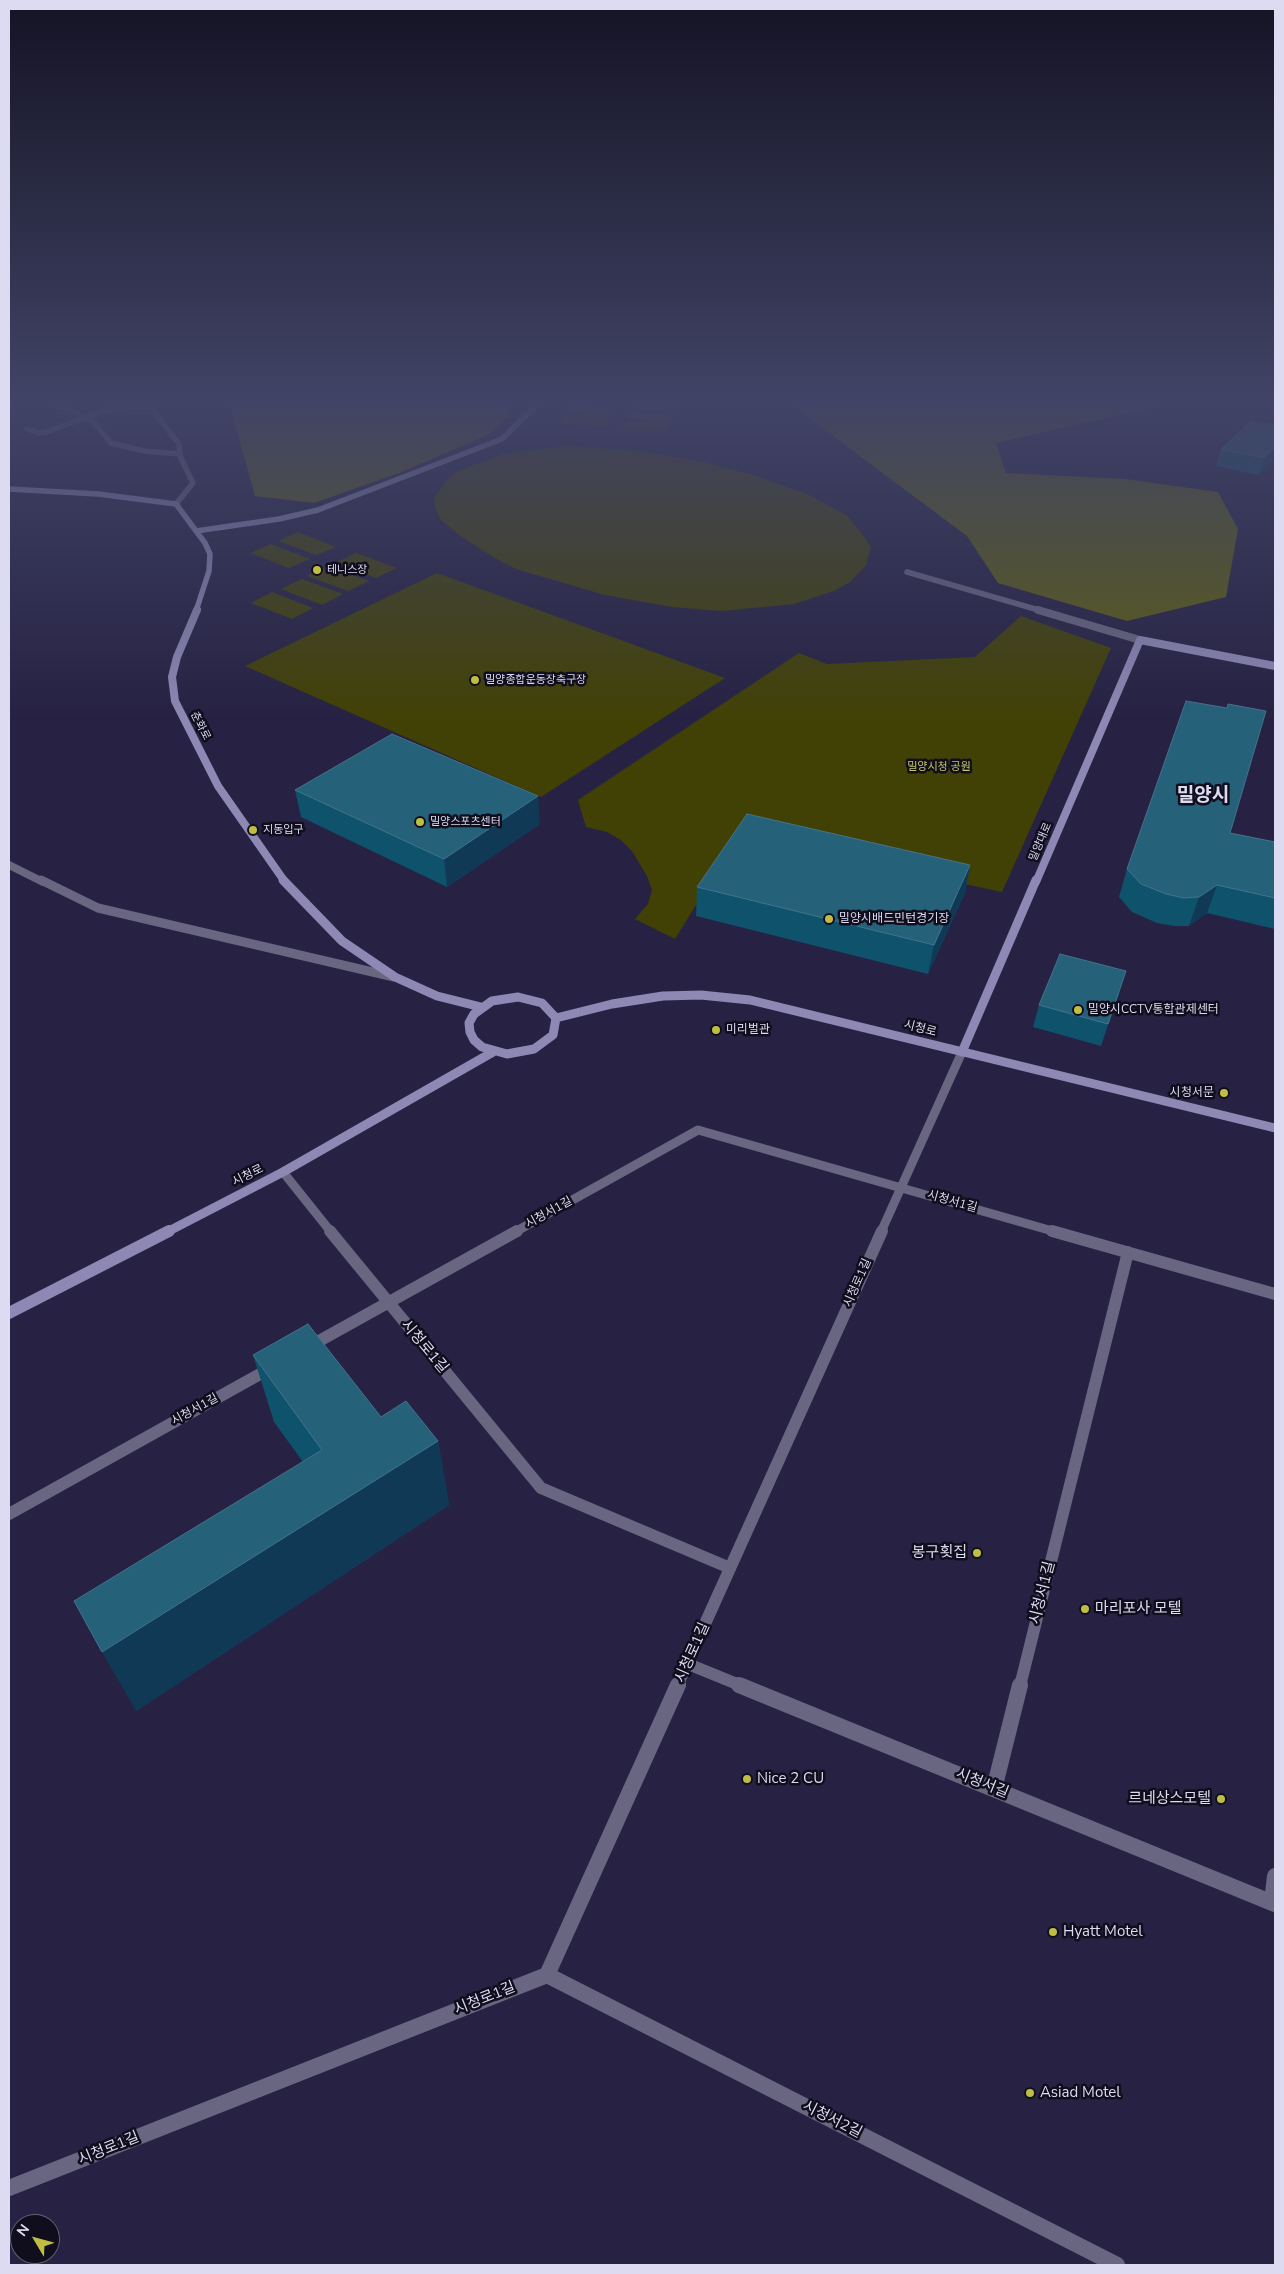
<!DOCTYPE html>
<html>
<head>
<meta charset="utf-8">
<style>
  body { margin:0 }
  #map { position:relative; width:1284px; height:2274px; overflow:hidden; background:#272243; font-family:"Nunito Sans",sans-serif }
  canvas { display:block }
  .frame { position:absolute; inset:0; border:10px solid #dcdbf1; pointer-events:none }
  .north { position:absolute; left:10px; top:2214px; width:50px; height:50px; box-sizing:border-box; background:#100e1d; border:1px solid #626072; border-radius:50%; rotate:307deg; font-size:14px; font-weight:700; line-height:20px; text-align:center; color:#dcdbf1 }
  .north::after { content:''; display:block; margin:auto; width:18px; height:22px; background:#bfbe42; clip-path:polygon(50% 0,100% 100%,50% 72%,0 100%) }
</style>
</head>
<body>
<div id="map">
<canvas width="1284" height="2274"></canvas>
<div class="frame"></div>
<div class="north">N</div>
</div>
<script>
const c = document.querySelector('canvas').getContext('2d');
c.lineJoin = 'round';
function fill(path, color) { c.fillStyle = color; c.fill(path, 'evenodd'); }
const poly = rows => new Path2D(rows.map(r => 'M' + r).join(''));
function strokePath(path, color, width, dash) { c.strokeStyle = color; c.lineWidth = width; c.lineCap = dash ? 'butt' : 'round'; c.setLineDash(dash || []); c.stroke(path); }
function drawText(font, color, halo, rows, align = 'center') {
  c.font = font + ' "Nunito Sans","Noto Sans KR",sans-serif'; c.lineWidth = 5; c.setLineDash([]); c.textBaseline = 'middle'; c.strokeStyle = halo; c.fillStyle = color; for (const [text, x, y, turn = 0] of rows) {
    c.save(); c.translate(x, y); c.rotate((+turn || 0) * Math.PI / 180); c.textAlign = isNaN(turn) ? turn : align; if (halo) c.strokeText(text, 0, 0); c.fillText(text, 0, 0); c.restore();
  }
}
const green = poly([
  [639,402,642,402,677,405,674,412,636,409],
  [569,406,616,409,612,416,565,414],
  [631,412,673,414,670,422,628,419],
  [563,416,611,418,607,426,559,423],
  [626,421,669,424,666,432,622,429],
  [567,446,642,451,704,462,753,475,807,494,846,515,860,531,871,547,866,565,850,582,834,591,794,604,722,611,672,607,605,595,516,569,493,557,459,535,440,519,435,508,434,498,447,480,460,470,503,454],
  [298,532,336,547,316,555,278,541],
  [271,544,310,559,289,568,250,553],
  [356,553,397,568,376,578,335,563],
  [328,566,369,581,348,591,307,576],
  [437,573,725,678,541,797,245,666],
  [302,579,343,594,322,605,281,589],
  [272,592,313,608,292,619,251,603],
  [1021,616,1111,648,1002,892,739,836,675,939,635,919,648,904,652,890,647,876,632,851,621,840,607,832,586,827,578,800,799,653,827,664,975,657]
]);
const forest = poly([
  [508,402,509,415,490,434,402,472,314,503,255,496,229,402],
  [1176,402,996,443,1006,473,1125,479,1218,492,1238,529,1226,597,1127,621,998,583,967,536,802,413,794,402]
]);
const laneFar3 = poly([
  [42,402,63,407,93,421,111,443,144,451,180,454],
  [156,403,154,412,179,444,180,456,193,483,176,504],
  [9,406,14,402],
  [27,429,39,433,46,432,104,411,126,407,154,407],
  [907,572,1042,611]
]);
const laneFar2 = poly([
  [1038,610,1140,640],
  [9,865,43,882]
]);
const laneFar1 = poly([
  [41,880,98,908,394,977],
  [283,1172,331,1232]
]);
const lane = poly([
  [330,1231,541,1488,730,1568]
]);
const streetFar2 = poly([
  [515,1232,698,1130,1056,1232],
  [881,1232,962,1052]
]);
const streetFar1 = poly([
  [1052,1231,1275,1294],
  [310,1346,517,1231],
  [9,1514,269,1369],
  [688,1664,742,1686],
  [677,1686,882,1231],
  [1020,1686,1128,1252]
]);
const street = poly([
  [739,1685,1275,1904],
  [994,1789,1020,1685],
  [1272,1902,1275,1876],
  [547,1975,1117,2265],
  [9,2188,547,1975,678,1685]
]);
const secondaryFar3 = poly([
  [9,489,98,494,176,504,205,543,210,554,209,571,196,611],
  [196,531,279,519,318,510,502,439,540,402]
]);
const secondaryFar2 = poly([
  [197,610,177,657,172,677,175,701,218,786,285,882],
  [1036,882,1140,640,1275,666]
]);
const secondaryFar1 = poly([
  [283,880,342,941,395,977,437,996,481,1007],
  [518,997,542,1003,556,1018,553,1035,534,1049,507,1054,482,1047,474,1040,470,1032,469,1023,474,1014,492,1001,518,997],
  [556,1018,612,1004,663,996,701,995,750,1000,1275,1128],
  [962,1052,1036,880],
  [167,1232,283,1172,493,1052]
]);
const secondary = poly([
  [9,1313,169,1231]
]);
const wall = poly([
  [1275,425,1275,459,1259,475,1216,466,1221,449],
  [295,790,540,824,447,887,301,817],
  [1230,833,1275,842,1275,929,1207,913,1189,926,1174,926,1157,923,1132,912,1119,897,1127,869],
  [970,865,965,893,928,974,696,916,697,887],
  [1119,993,1101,1046,1033,1027,1039,1005],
  [253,1355,381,1417,438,1441,449,1505,136,1711,303,1462,274,1422]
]);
const shadedWall = poly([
  [1275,447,1275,459,1259,475,1264,458],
  [538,796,540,824,447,887,444,859],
  [970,865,965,893,928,974,934,945],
  [1217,885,1207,913,1189,926,1199,897],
  [1126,971,1119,993,1101,1046,1108,1024],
  [438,1441,449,1505,136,1711,102,1652]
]);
const building = poly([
  [1251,421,1275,425,1275,447,1264,458,1221,449,1251,421],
  [1186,701,1227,708,1228,704,1266,711,1230,833,1275,842,1275,898,1217,885,1199,897,1184,898,1166,894,1141,884,1127,869,1186,701],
  [392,734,538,796,444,859,295,790,392,734],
  [747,814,970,865,934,945,697,887,747,814],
  [1060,954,1126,971,1108,1024,1039,1005,1060,954],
  [308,1324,381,1417,406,1401,438,1441,102,1652,74,1601,322,1450,253,1355,308,1324]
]);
const markers = [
  [317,570,5,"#bfbe42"],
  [475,680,5,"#bfbe42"],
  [420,822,5,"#bfbe42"],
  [253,830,5,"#bfbe42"],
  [829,919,5,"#bfbe42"],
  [1078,1010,5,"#bfbe42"],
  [716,1030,5,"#bfbe42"],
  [1224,1093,5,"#bfbe42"],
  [977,1553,5,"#bfbe42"],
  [1085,1609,5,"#bfbe42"],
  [747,1779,5,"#bfbe42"],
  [1221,1799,5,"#bfbe42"],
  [1053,1932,5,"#bfbe42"],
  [1030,2093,5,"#bfbe42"]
];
const farPoinames = [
  ["테니스장",327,570],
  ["밀양종합운동장축구장",485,680],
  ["밀양스포츠센터",430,822],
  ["지동입구",263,830]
];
const farStreetnames = [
  ["춘화로",200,726,63],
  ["밀양대로",1041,842,-67]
];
const farParknames = [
  ["밀양시청 공원",939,767]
];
const poiNames = [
  ["밀양시배드민턴경기장",839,919],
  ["밀양시CCTV통합관제센터",1088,1010],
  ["미리벌관",726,1030],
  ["시청서문",1214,1093,"right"]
];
const streetNames = [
  ["시청로",920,1029,14],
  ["시청로",248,1176,-27],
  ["시청서1길",952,1202,16],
  ["시청서1길",549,1213,-29],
  ["시청로1길",858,1283,-66],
  ["시청서1길",195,1410,-29]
];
const nearStreetnames = [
  ["시청로1길",424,1347,50],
  ["시청서1길",1043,1593,-76],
  ["시청로1길",693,1653,-66],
  ["시청서길",982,1784,22],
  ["시청로1길",485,1999,-22],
  ["시청서2길",832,2120,27],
  ["시청로1길",109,2149,-22]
];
const nearPoinames = [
  ["봉구횟집",967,1553,"right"],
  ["마리포사 모텔",1095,1609],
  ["Nice 2 CU",757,1779],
  ["르네상스모텔",1211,1799,"right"],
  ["Hyatt Motel",1063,1932],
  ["Asiad Motel",1040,2093]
];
const farTownnames = [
  ["밀양시",1203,796]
];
fill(green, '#424105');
fill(forest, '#5d5d11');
strokePath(laneFar3, '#696681', 5.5);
strokePath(laneFar2, '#696681', 8);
strokePath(laneFar1, '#696681', 9);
strokePath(lane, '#696681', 12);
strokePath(streetFar2, '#696681', 9);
strokePath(streetFar1, '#696681', 12);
strokePath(street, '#696681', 16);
strokePath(secondaryFar3, '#8e89b4', 5.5);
strokePath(secondaryFar2, '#8e89b4', 8);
strokePath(secondaryFar1, '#8e89b4', 9);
strokePath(secondary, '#8e89b4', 12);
fill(wall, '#0f526b');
fill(shadedWall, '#103955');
fill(building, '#256179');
strokePath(building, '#42748c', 1);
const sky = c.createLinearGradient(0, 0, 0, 721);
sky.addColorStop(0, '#151325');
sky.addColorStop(0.56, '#414466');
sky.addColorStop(1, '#41446600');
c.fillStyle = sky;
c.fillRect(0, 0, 1284, 721);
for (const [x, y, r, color] of markers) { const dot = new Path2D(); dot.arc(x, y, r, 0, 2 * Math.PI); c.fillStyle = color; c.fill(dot); strokePath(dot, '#100e1d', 2); }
drawText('11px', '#dcdbf1', '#100e1d', farPoinames, 'left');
drawText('11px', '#dcdbf1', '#100e1d', farStreetnames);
drawText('11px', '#c5c562', '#100e1d', farParknames);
drawText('12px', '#dcdbf1', '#100e1d', poiNames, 'left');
drawText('12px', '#dcdbf1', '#100e1d', streetNames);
drawText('15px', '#dcdbf1', '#100e1d', nearStreetnames);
drawText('15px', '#dcdbf1', '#100e1d', nearPoinames, 'left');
drawText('bold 19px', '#dcdbf1', '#100e1d', farTownnames);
</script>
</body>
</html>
